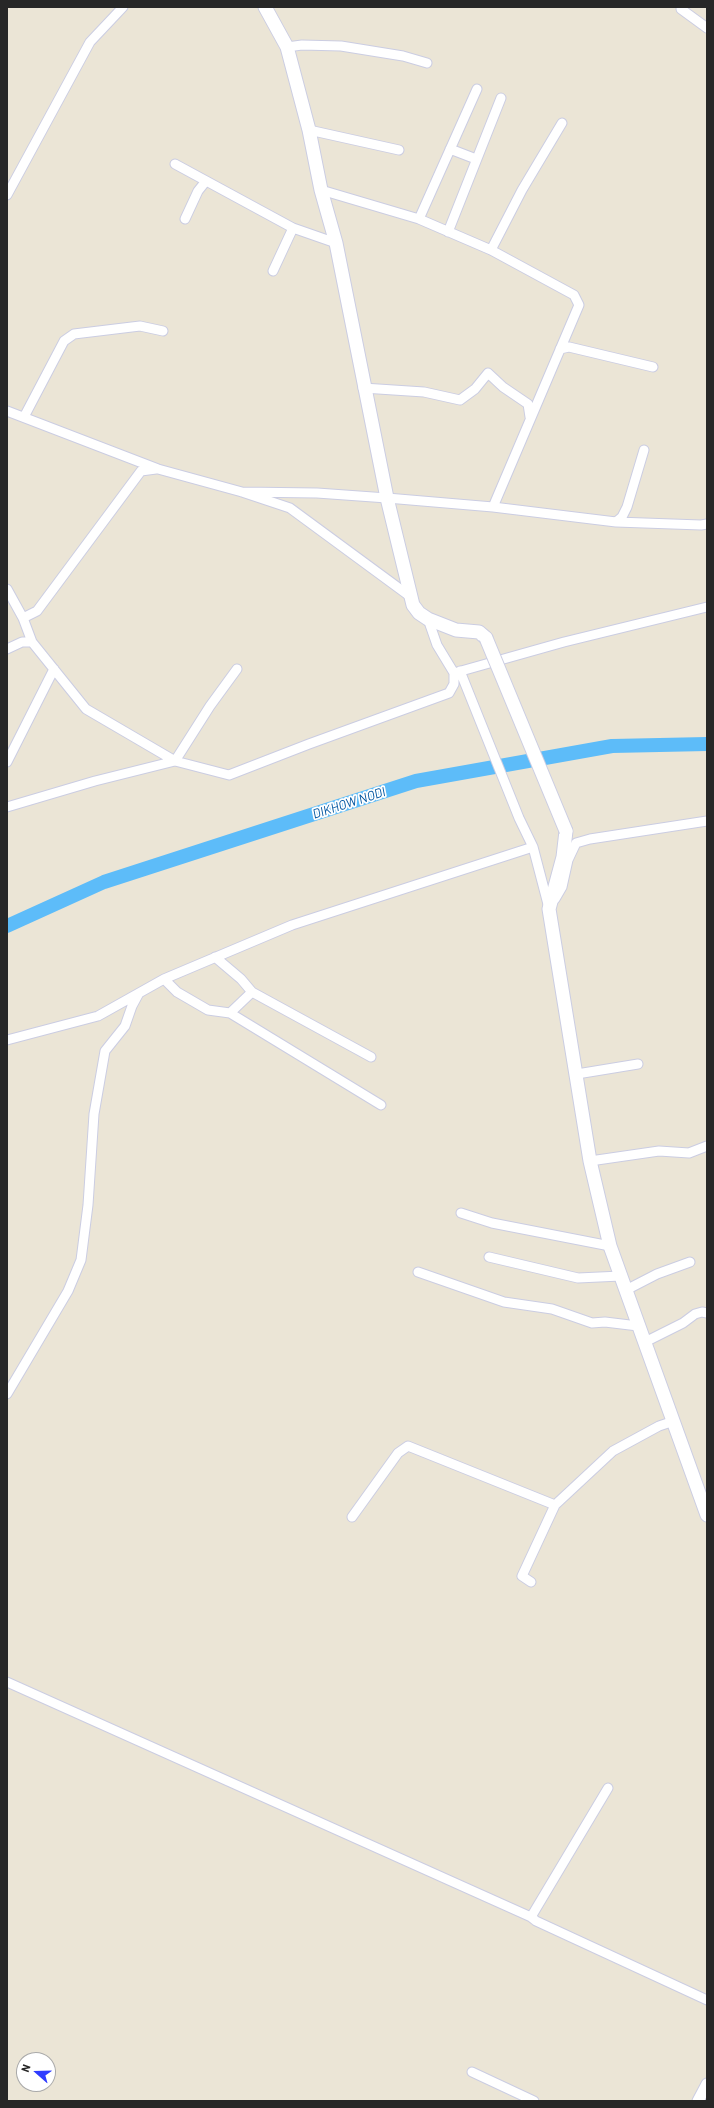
<!DOCTYPE html>
<html>
<head>
<meta charset="utf-8">
<style>
  body { margin:0 }
  #map { position:relative; width:714px; height:2108px; overflow:hidden; background:#ebe5d6; font-family:Barlow,sans-serif }
  canvas { display:block }
  .frame { position:absolute; inset:0; border:8px solid #272727; pointer-events:none }
  .north { position:absolute; left:16px; top:2052px; width:40px; height:40px; box-sizing:border-box; background:#fff; border:1px solid #a9a9a9; border-radius:50%; rotate:290deg; font-size:11px; font-weight:700; line-height:16px; text-align:center; color:#272727 }
  .north::after { content:''; display:block; margin:auto; width:14px; height:18px; background:#2f3cff; clip-path:polygon(50% 0,100% 100%,50% 72%,0 100%) }
</style>
</head>
<body>
<div id="map">
<canvas width="714" height="2108"></canvas>
<div class="frame"></div>
<div class="north">N</div>
</div>
<script>
const c = document.querySelector('canvas').getContext('2d');
c.lineJoin = 'round';
const poly = rows => new Path2D(rows.map(r => 'M' + r).join(''));
function strokePath(path, color, width, dash) { c.strokeStyle = color; c.lineWidth = width; c.lineCap = dash ? 'butt' : 'round'; c.setLineDash(dash || []); c.stroke(path); }
function drawText(font, color, halo, rows, align = 'center') {
  c.font = font + ' Barlow,sans-serif'; c.lineWidth = 3.5; c.setLineDash([]); c.textBaseline = 'middle'; c.strokeStyle = halo; c.fillStyle = color; for (const [text, x, y, turn = 0] of rows) {
    c.save(); c.translate(x, y); c.rotate((+turn || 0) * Math.PI / 180); c.textAlign = isNaN(turn) ? turn : align; if (halo) c.strokeText(text, 0, 0); c.fillText(text, 0, 0); c.restore();
  }
}
const river = poly([
  [7,926,104,882,416,781,612,746,707,744]
]);
const minor = poly([
  [681,9,707,28],
  [287,47,302,45,341,46,403,56,427,63],
  [309,130,399,150],
  [450,149,476,159],
  [175,164,293,228,336,243],
  [321,190,419,219,491,250,574,295,579,305,493,507],
  [7,195,90,42,123,7],
  [185,219,198,191,206,181],
  [419,219,477,89],
  [448,232,501,98],
  [491,250,522,190,562,123],
  [273,271,293,228],
  [560,349,569,347,653,367],
  [363,388,424,392,460,400,475,389,488,373,503,387,528,404,530,417],
  [7,411,158,469,242,492,290,508,411,597],
  [24,417,64,341,74,334,140,326,163,331],
  [242,492,317,493,387,498,493,507,616,522,701,525,707,524],
  [616,522,622,517,627,507,644,450],
  [7,589,23,618,32,642,86,709,175,761,210,706,237,669],
  [23,618,37,611,141,471,156,469],
  [7,649,22,642,32,642],
  [460,671,519,818,533,847],
  [454,673,564,642,707,607],
  [7,762,54,669],
  [7,807,95,781,175,761,229,775,309,744,449,693,454,684,454,673,437,645,428,619],
  [555,899,562,887,568,860,576,843,590,839,707,821],
  [215,957,241,979,252,992],
  [164,979,177,992,208,1010,230,1013,252,992,371,1057],
  [230,1013,381,1105],
  [7,1040,98,1016,164,979,292,925,533,847,549,908],
  [577,1074,638,1064],
  [590,1161,659,1151,689,1153,707,1146],
  [461,1213,492,1223,610,1246],
  [489,1257,578,1278,621,1276],
  [418,1272,504,1302,552,1309,592,1323,605,1322,638,1326],
  [626,1290,657,1274,690,1262],
  [645,1342,683,1323,695,1314,702,1312,707,1313],
  [7,1394,68,1291,81,1260,88,1205,94,1114,105,1051,125,1026,132,1006,139,993],
  [352,1517,398,1453,408,1446,555,1505,613,1451,659,1426,674,1421],
  [531,1582,522,1576,555,1505],
  [7,1682,531,1917,536,1921,707,2000],
  [531,1917,608,1788],
  [472,2072,534,2101]
]);
const tertiary = poly([
  [698,2101,707,2084]
]);
const secondary = poly([
  [265,7,287,47,309,130,321,190,336,243,387,498,413,605,419,613,428,619,456,630,479,632,486,638],
  [566,831,563,857,549,909,590,1161,610,1246,707,1515]
]);
const secondaryBridge = poly([
  [486,638,566,831]
]);
const waterNames = [
  ["DIKHOW NODI",349,803,-18]
];
strokePath(river, '#5dbcf9', 14);
strokePath(minor, '#cbcde2', 11);
strokePath(tertiary, '#cbcde2', 13);
strokePath(secondary, '#cbcde2', 15);
strokePath(minor, '#fff', 9);
strokePath(tertiary, '#fff', 11);
strokePath(secondary, '#fff', 13);
strokePath(secondaryBridge, '#cbcde2', 15, []);
strokePath(secondaryBridge, '#fff', 13);
drawText('italic 13px', '#0155a0', '#fff', waterNames);
</script>
</body>
</html>
